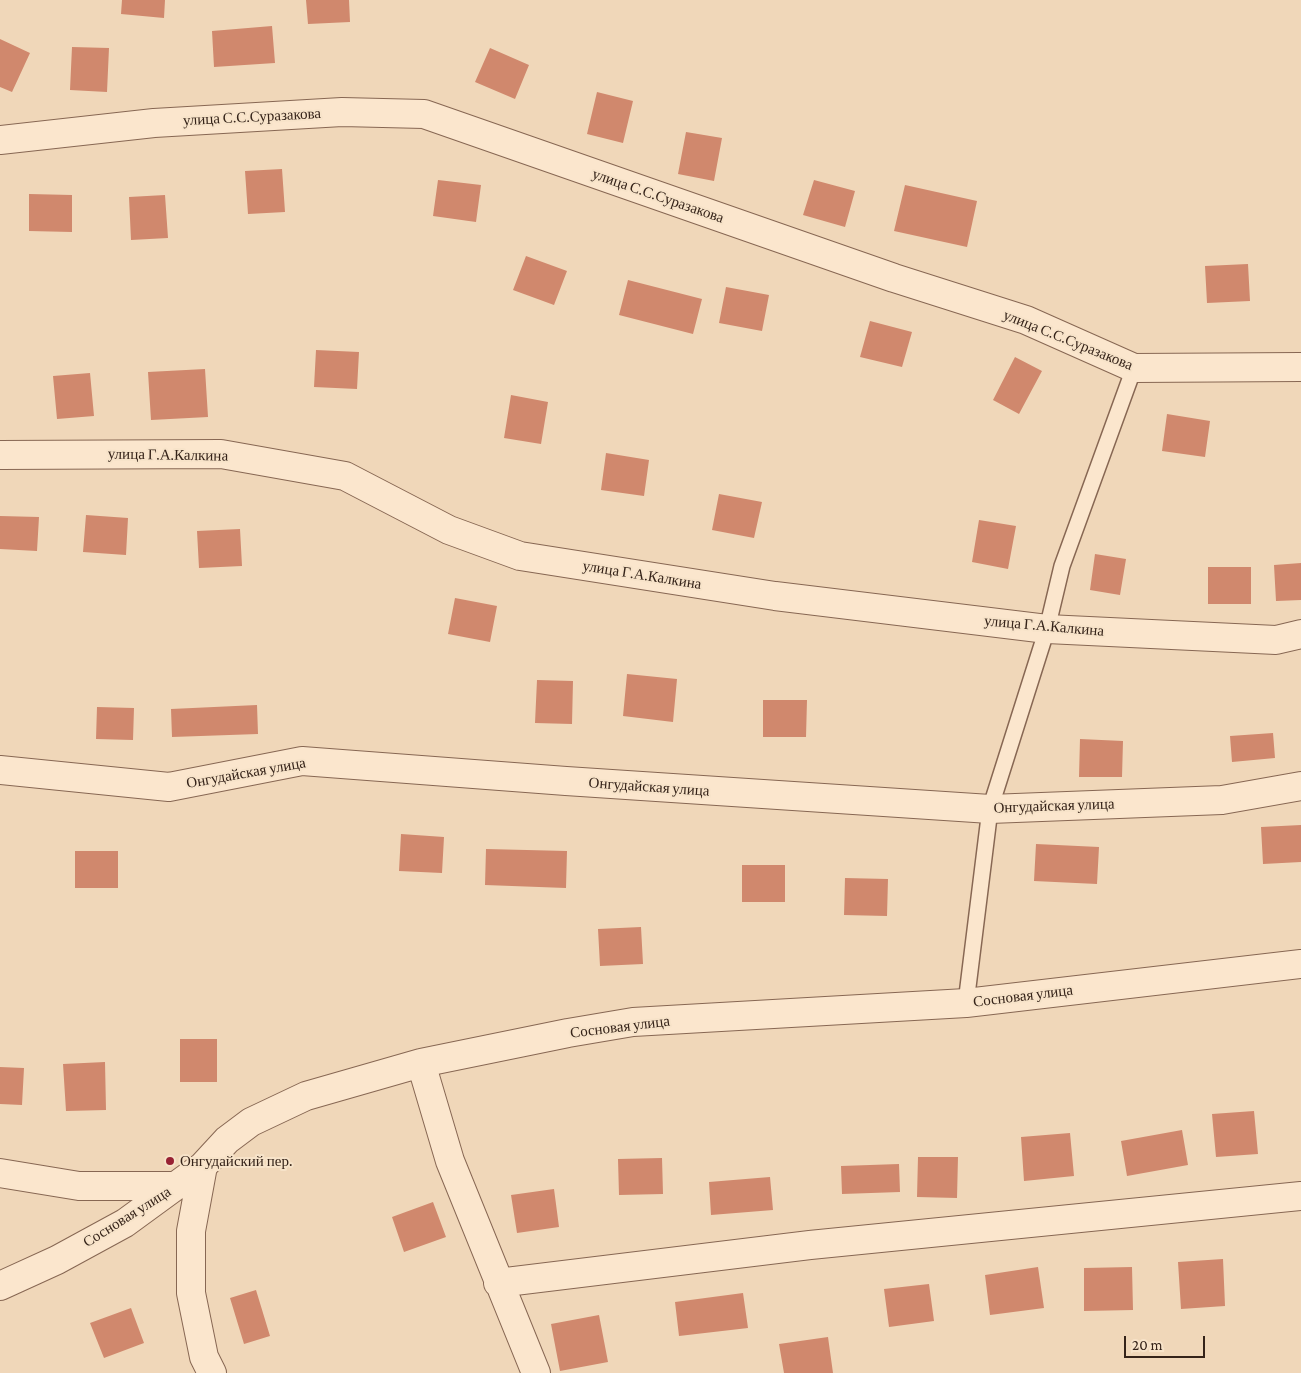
<!DOCTYPE html>
<html>
<head>
<meta charset="utf-8">
<style>
  body { margin:0 }
  #map { position:relative; width:1301px; height:1373px; overflow:hidden; background:#f0d7b9; font-family:"Crimson Pro",serif }
  canvas { display:block }
  .scale { position:absolute; left:1124px; top:1336px; width:81px; height:22px; box-sizing:border-box; border:2px solid #352319; border-top:0; padding-left:6px; font-size:15px; line-height:18px; white-space:nowrap; color:#352319; -webkit-text-stroke:4px #f7e3c9; paint-order:stroke }
</style>
</head>
<body>
<div id="map">
<canvas width="1301" height="1373"></canvas>
<div class="scale">20 m</div>
</div>
<script>
const c = document.querySelector('canvas').getContext('2d');
c.lineJoin = 'round';
function fill(path, color) { c.fillStyle = color; c.fill(path, 'evenodd'); }
const poly = rows => new Path2D(rows.map(r => 'M' + r).join(''));
function strokePath(path, color, width, dash) { c.strokeStyle = color; c.lineWidth = width; c.lineCap = dash ? 'butt' : 'round'; c.setLineDash(dash || []); c.stroke(path); }
function drawText(font, color, halo, rows, align = 'center') {
  c.font = font + ' "Crimson Pro",serif'; c.lineWidth = 4; c.setLineDash([]); c.textBaseline = 'middle'; c.strokeStyle = halo; c.fillStyle = color; for (const [text, x, y, turn = 0] of rows) {
    c.save(); c.translate(x, y); c.rotate((+turn || 0) * Math.PI / 180); c.textAlign = isNaN(turn) ? turn : align; if (halo) c.strokeText(text, 0, 0); c.fillText(text, 0, 0); c.restore();
  }
}
const building = poly([
  [122,0,165,0,164,18,121,14],
  [306,0,349,0,350,22,308,24],
  [272,26,275,63,214,67,212,31],
  [0,39,30,53,12,92,0,87],
  [72,47,109,48,107,92,70,90],
  [490,48,529,65,515,99,475,82],
  [597,92,633,101,623,143,587,134],
  [686,132,722,138,714,181,678,174],
  [282,169,285,212,248,214,245,171],
  [438,180,481,185,476,222,433,216],
  [814,180,855,191,845,227,803,215],
  [905,185,977,201,967,247,894,231],
  [29,194,72,195,72,232,29,231],
  [165,195,168,238,131,240,129,197],
  [526,256,567,271,554,305,513,290],
  [1248,264,1250,301,1207,303,1205,266],
  [628,280,702,299,693,334,619,315],
  [726,287,769,295,762,331,719,323],
  [870,321,912,332,902,367,860,357],
  [316,350,359,352,357,389,314,387],
  [1015,357,1042,371,1019,414,993,400],
  [205,369,208,417,151,420,148,372],
  [90,373,94,416,57,419,53,376],
  [511,395,548,402,541,444,504,438],
  [1167,414,1210,421,1205,457,1162,451],
  [606,453,649,460,644,496,601,490],
  [719,494,762,502,754,538,712,530],
  [86,515,128,518,126,555,83,552],
  [0,516,39,517,37,551,0,549],
  [979,520,1016,526,1008,569,972,562],
  [240,529,242,566,199,568,197,531],
  [1095,554,1126,559,1120,595,1090,590],
  [1301,563,1301,600,1276,601,1274,565],
  [1208,567,1251,567,1251,604,1208,604],
  [455,598,497,606,490,642,448,634],
  [627,674,677,679,673,722,623,716],
  [537,680,573,681,572,724,535,723],
  [763,700,807,700,806,737,763,737],
  [257,705,258,734,172,737,171,709],
  [97,707,134,708,133,740,96,739],
  [1273,733,1275,758,1232,762,1230,736],
  [1080,739,1123,741,1122,777,1079,777],
  [1301,825,1301,862,1263,864,1261,827],
  [401,834,444,837,442,873,399,871],
  [1036,844,1099,847,1097,884,1034,881],
  [486,849,567,851,566,888,485,885],
  [75,851,118,851,118,888,75,888],
  [742,865,785,865,785,902,742,902],
  [845,878,888,879,887,916,844,915],
  [641,927,643,964,600,966,598,929],
  [180,1039,217,1039,217,1082,180,1082],
  [105,1062,106,1110,66,1111,63,1064],
  [0,1067,24,1068,22,1105,0,1104],
  [1254,1111,1258,1154,1216,1157,1212,1114],
  [1182,1130,1188,1165,1127,1176,1121,1141],
  [1070,1133,1074,1176,1024,1181,1021,1137],
  [918,1157,958,1157,957,1198,917,1197],
  [662,1158,663,1194,619,1195,618,1159],
  [899,1164,900,1192,842,1194,841,1166],
  [770,1177,773,1210,711,1215,709,1182],
  [554,1189,559,1227,517,1233,511,1195],
  [433,1202,446,1237,404,1252,392,1217],
  [1223,1259,1225,1306,1181,1309,1178,1262],
  [1038,1267,1044,1308,990,1315,985,1275],
  [1132,1267,1133,1310,1084,1311,1084,1268],
  [929,1284,934,1321,889,1327,884,1289],
  [256,1290,270,1336,244,1344,230,1298],
  [743,1293,748,1328,679,1336,675,1302],
  [131,1308,144,1343,104,1358,90,1323],
  [599,1315,608,1362,560,1371,551,1324],
  [828,1337,833,1373,784,1373,779,1344]
]);
const lane = poly([
  [966,1003,990,809,1047,629,1062,566,1134,368]
]);
const street = poly([
  [0,140,154,123,342,112,424,114,894,278,1026,320,1134,368,1301,367],
  [0,455,221,454,345,476,449,530,520,556,775,596,1047,629,1276,640,1301,634],
  [0,770,169,787,302,761,566,781,990,809,1222,800,1301,786],
  [421,1063,450,1161,536,1373],
  [203,1166,191,1231,191,1293,204,1357,212,1373],
  [0,1173,79,1186,176,1186],
  [498,1283,810,1245,1301,1196],
  [0,1286,57,1260,125,1223,203,1166,227,1140,251,1122,306,1096,421,1063,568,1033,633,1022,966,1003,1301,964]
]);
const markers = [
  [170,1161,5,"#982133"]
];
const streetNames = [
  ["улица С.С.Суразакова",252,117,-3],
  ["улица С.С.Суразакова",658,196,19],
  ["улица С.С.Суразакова",1068,340,22],
  ["улица Г.А.Калкина",168,455,1],
  ["улица Г.А.Калкина",642,575,9],
  ["улица Г.А.Калкина",1044,626,5],
  ["Онгудайская улица",246,773,-10],
  ["Онгудайская улица",649,787,4],
  ["Онгудайская улица",1054,806,-2],
  ["Сосновая улица",1023,996,-7],
  ["Сосновая улица",620,1027,-7],
  ["Сосновая улица",127,1217,-32]
];
const poiNames = [
  ["Онгудайский пер.",180,1161]
];
fill(building, '#d0886d');
strokePath(lane, '#876753', 18);
strokePath(street, '#876753', 30);
strokePath(lane, '#fbe6cd', 15);
strokePath(street, '#fbe6cd', 28);
for (const [x, y, r, color] of markers) { const dot = new Path2D(); dot.arc(x, y, r, 0, 2 * Math.PI); c.fillStyle = color; c.fill(dot); strokePath(dot, '#f7e3c9', 2); }
drawText('15px', '#352319', '#f7e3c9', streetNames);
drawText('15px', '#352319', '#f7e3c9', poiNames, 'left');
</script>
</body>
</html>
